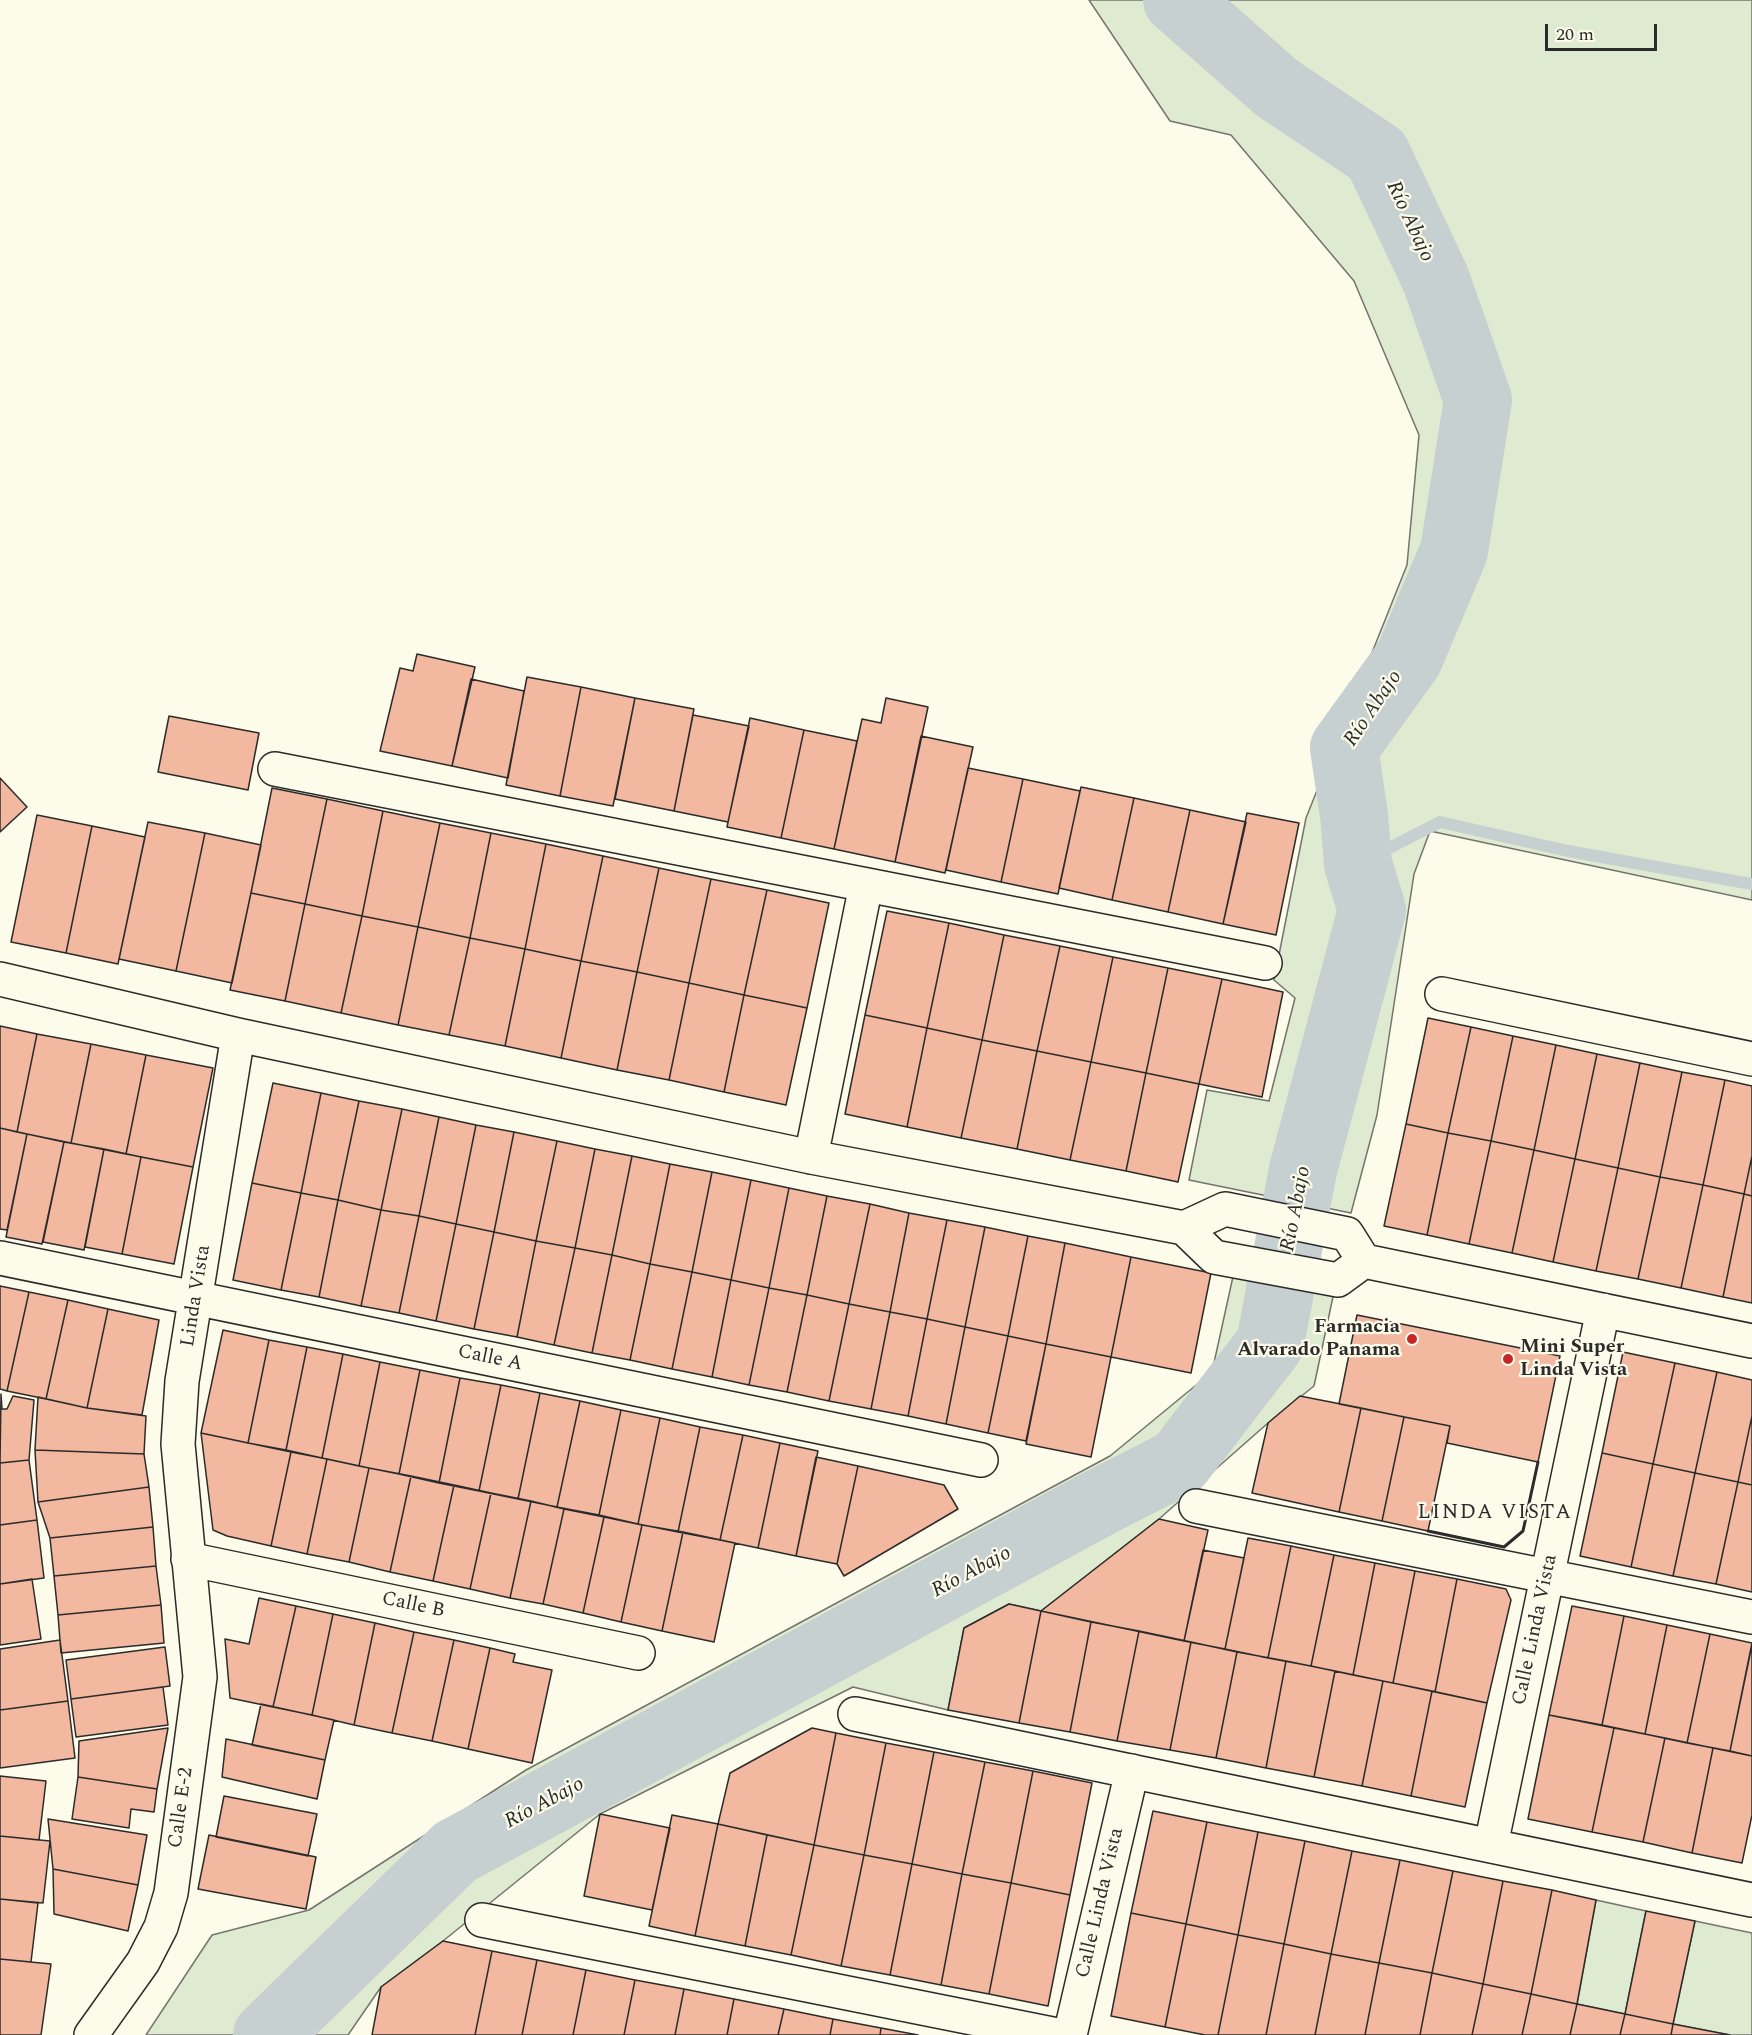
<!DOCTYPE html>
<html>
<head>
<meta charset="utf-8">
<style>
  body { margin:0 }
  #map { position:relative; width:1752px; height:2035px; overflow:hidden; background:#fdfbea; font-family:Spectral,serif }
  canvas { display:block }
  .scale { position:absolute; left:1545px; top:24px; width:112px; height:27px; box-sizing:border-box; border:3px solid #2b2b2b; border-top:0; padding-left:8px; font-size:18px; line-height:21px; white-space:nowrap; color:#2b2b2b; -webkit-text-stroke:4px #fdfbea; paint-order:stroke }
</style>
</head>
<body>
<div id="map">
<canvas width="1752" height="2035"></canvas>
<div class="scale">20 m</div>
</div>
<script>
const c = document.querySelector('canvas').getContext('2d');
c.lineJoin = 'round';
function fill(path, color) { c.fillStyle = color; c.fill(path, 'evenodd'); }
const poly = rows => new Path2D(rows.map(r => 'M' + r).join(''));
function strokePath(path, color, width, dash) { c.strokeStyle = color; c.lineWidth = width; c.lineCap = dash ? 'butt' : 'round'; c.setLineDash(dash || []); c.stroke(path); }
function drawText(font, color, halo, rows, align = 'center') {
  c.font = font + ' Spectral,serif'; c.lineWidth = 4.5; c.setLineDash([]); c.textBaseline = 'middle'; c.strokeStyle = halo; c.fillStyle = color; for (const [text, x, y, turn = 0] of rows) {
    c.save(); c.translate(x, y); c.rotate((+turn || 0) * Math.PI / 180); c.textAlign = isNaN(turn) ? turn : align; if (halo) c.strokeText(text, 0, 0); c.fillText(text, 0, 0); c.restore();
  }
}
const green = poly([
  [1089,0,1752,0,1752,900,1430,831,1414,874,1377,1115,1351,1213,1189,1180,1207,1090,1269,1101,1295,998,1274,980,1306,818,1407,565,1419,435,1354,281,1231,135,1170,121,1089,0],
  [1234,1272,1334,1292,1314,1386,1268,1423,1159,1519,1041,1611,1009,1604,964,1628,948,1710,853,1687,600,1814,443,1941,381,1987,348,2035,146,2035,212,1935,309,1910,526,1770,1110,1456,1212,1372,1234,1272],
  [1596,1900,1646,1911,1625,2014,1577,2004,1596,1900],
  [1695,1921,1752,1933,1752,2035,1730,2035,1673,2024,1695,1921]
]);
const stream = poly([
  [1358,864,1440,822,1568,851,1752,884]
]);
const river = poly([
  [267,2035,455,1852,1099,1503,1179,1462,1270,1344,1303,1170,1372,910,1358,864,1354,815,1344,748,1409,658,1454,551,1478,400,1436,280,1377,155,1277,88,1177,0]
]);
const building = poly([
  [417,654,475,667,452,766,380,751,400,668,413,671,417,654],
  [527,677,581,687,560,796,506,785,527,677],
  [471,679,524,691,508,778,452,766,471,679],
  [581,687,635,698,613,806,560,796,581,687],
  [635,698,694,709,674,811,615,799,635,698],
  [886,698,928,707,895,862,834,849,862,719,881,723,886,698],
  [693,715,749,726,728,822,674,811,693,715],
  [169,716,259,733,248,790,158,772,169,716],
  [750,718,804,730,781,838,727,827,750,718],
  [804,730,857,741,834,849,781,838,804,730],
  [921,736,973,747,945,873,895,862,921,736],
  [968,768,1023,779,1001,882,946,870,968,768],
  [0,778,27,807,0,832,0,778],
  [1023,779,1080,791,1058,894,1001,882,1023,779],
  [1081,787,1134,798,1112,900,1059,888,1081,787],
  [272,788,327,799,305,904,251,893,272,788],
  [1134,798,1190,810,1168,912,1112,900,1134,798],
  [327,799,383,811,362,916,305,904,327,799],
  [1190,810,1246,822,1223,924,1168,912,1190,810],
  [383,811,440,823,418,927,362,916,383,811],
  [1247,813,1299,823,1276,935,1223,924,1247,813],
  [37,815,92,826,66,953,11,942,37,815],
  [148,822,205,833,176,971,119,959,148,822],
  [440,823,491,833,470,938,418,927,440,823],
  [92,826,145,837,118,964,66,953,92,826],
  [205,833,261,845,232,983,176,971,205,833],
  [491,833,546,844,525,949,470,938,491,833],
  [546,844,603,856,581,961,525,949,546,844],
  [603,856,659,868,637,972,581,961,603,856],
  [659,868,711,879,689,983,637,972,659,868],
  [711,879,767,890,744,995,689,983,711,879],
  [767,890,829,903,807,1008,744,995,767,890],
  [251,893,305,904,285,1001,230,990,251,893],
  [305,904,362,916,341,1013,285,1001,305,904],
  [887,911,949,923,927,1028,865,1015,887,911],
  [362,916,418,927,398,1025,341,1013,362,916],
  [949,923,1004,935,982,1040,927,1028,949,923],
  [418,927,470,938,449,1035,398,1025,418,927],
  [1004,935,1060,946,1037,1051,982,1040,1004,935],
  [470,938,525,949,505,1046,449,1035,470,938],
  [1060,946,1113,957,1091,1062,1037,1051,1060,946],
  [525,949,581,961,561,1058,505,1046,525,949],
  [1113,957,1168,968,1146,1073,1091,1062,1113,957],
  [581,961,637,972,617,1070,561,1058,581,961],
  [1168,968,1222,979,1199,1084,1146,1073,1168,968],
  [637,972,689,983,669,1080,617,1070,637,972],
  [1222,979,1283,992,1262,1097,1199,1084,1222,979],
  [689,983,744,995,724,1092,669,1080,689,983],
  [744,995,807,1008,786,1105,724,1092,744,995],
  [865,1015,927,1028,907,1127,845,1114,865,1015],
  [1428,1018,1471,1027,1448,1133,1406,1124,1428,1018],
  [0,1026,37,1034,17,1132,0,1128,0,1026],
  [1471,1027,1513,1036,1491,1141,1448,1133,1471,1027],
  [927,1028,982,1040,961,1138,907,1127,927,1028],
  [37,1034,91,1044,71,1143,17,1132,37,1034],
  [1513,1036,1556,1045,1534,1150,1491,1141,1513,1036],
  [982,1040,1037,1051,1017,1149,961,1138,982,1040],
  [91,1044,146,1055,126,1154,71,1143,91,1044],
  [1556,1045,1597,1054,1575,1159,1534,1150,1556,1045],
  [1037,1051,1091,1062,1070,1160,1017,1149,1037,1051],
  [1597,1054,1640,1063,1618,1168,1575,1159,1597,1054],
  [146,1055,213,1068,193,1167,126,1154,146,1055],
  [1091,1062,1146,1073,1126,1171,1070,1160,1091,1062],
  [1640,1063,1682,1072,1660,1177,1618,1168,1640,1063],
  [1682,1072,1725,1080,1703,1185,1660,1177,1682,1072],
  [1146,1073,1199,1084,1178,1182,1126,1171,1146,1073],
  [1725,1080,1752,1086,1752,1156,1744,1194,1703,1185,1725,1080],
  [273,1083,321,1093,301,1193,252,1183,273,1083],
  [321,1093,359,1101,338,1200,301,1193,321,1093],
  [359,1101,402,1109,381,1210,338,1200,359,1101],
  [402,1109,439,1117,419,1216,381,1210,402,1109],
  [439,1117,476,1125,456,1224,419,1216,439,1117],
  [1406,1124,1448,1133,1427,1235,1384,1226,1406,1124],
  [476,1125,514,1132,494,1232,456,1224,476,1125],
  [0,1128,27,1134,7,1230,0,1229,0,1128],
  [514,1132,557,1141,536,1241,494,1232,514,1132],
  [1448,1133,1491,1141,1469,1244,1427,1235,1448,1133],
  [27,1134,64,1142,42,1244,6,1237,27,1134],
  [557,1141,595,1149,575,1248,536,1241,557,1141],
  [1491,1141,1534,1150,1512,1253,1469,1244,1491,1141],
  [64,1142,104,1149,84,1250,43,1242,64,1142],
  [104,1149,141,1157,122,1254,85,1247,104,1149],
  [595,1149,632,1156,612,1255,575,1248,595,1149],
  [1534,1150,1575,1159,1553,1262,1512,1253,1534,1150],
  [632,1156,670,1164,650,1264,612,1255,632,1156],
  [1752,1156,1752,1196,1744,1194,1752,1156],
  [141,1157,193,1167,174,1264,122,1254,141,1157],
  [1575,1159,1618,1168,1596,1271,1553,1262,1575,1159],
  [670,1164,712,1172,692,1272,650,1264,670,1164],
  [1618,1168,1660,1177,1638,1279,1596,1271,1618,1168],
  [712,1172,751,1180,731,1280,692,1272,712,1172],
  [1660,1177,1703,1185,1681,1288,1638,1279,1660,1177],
  [751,1180,789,1188,769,1288,731,1280,751,1180],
  [252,1183,301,1193,281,1290,233,1280,252,1183],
  [1703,1185,1744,1194,1723,1297,1681,1288,1703,1185],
  [789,1188,827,1196,807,1295,769,1288,789,1188],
  [301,1193,338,1200,319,1297,281,1290,301,1193],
  [1744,1194,1752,1196,1752,1303,1723,1297,1744,1194],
  [827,1196,870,1204,849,1304,807,1295,827,1196],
  [338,1200,381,1210,361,1306,319,1297,338,1200],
  [870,1204,909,1213,890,1312,849,1304,870,1204],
  [381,1210,419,1216,399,1313,361,1306,381,1210],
  [909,1213,947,1220,927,1319,890,1312,909,1213],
  [419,1216,456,1224,436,1321,399,1313,419,1216],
  [947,1220,985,1227,965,1327,927,1319,947,1220],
  [456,1224,494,1232,474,1329,436,1321,456,1224],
  [985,1227,1028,1236,1008,1336,965,1327,985,1227],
  [494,1232,536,1241,517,1337,474,1329,494,1232],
  [1028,1236,1065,1243,1046,1344,1008,1336,1028,1236],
  [536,1241,575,1248,554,1345,517,1337,536,1241],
  [1065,1243,1131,1257,1111,1357,1046,1344,1065,1243],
  [575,1248,612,1255,592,1353,554,1345,575,1248],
  [612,1255,650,1264,630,1360,592,1353,612,1255],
  [1131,1257,1211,1273,1191,1373,1111,1357,1131,1257],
  [650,1264,692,1272,672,1369,630,1360,650,1264],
  [692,1272,731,1280,712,1377,672,1369,692,1272],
  [731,1280,769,1288,749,1385,712,1377,731,1280],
  [0,1286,29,1292,7,1391,0,1389,0,1286],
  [769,1288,807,1295,787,1392,749,1385,769,1288],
  [29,1292,68,1300,46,1399,7,1391,29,1292],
  [807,1295,849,1304,829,1401,787,1392,807,1295],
  [68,1300,108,1309,87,1408,46,1399,68,1300],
  [849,1304,890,1312,871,1409,829,1401,849,1304],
  [108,1309,159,1320,142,1415,87,1408,108,1309],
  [890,1312,927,1319,908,1416,871,1409,890,1312],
  [1357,1315,1560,1356,1538,1462,1447,1443,1450,1426,1339,1404,1357,1315],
  [927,1319,965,1327,946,1424,908,1416,927,1319],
  [965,1327,1008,1336,988,1433,946,1424,965,1327],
  [223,1330,269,1340,248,1443,201,1433,223,1330],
  [1008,1336,1046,1344,1026,1441,988,1433,1008,1336],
  [269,1340,307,1347,286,1450,248,1443,269,1340],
  [1046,1344,1111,1357,1091,1457,1026,1444,1046,1344],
  [307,1347,343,1354,322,1458,286,1450,307,1347],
  [1623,1352,1675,1363,1653,1464,1602,1453,1623,1352],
  [343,1354,380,1362,359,1466,322,1458,343,1354],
  [380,1362,420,1370,399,1474,359,1466,380,1362],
  [1675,1363,1717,1372,1695,1473,1653,1464,1675,1363],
  [420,1370,460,1378,439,1483,399,1474,420,1370],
  [1717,1372,1752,1380,1752,1416,1738,1482,1695,1473,1717,1372],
  [460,1378,501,1385,479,1491,439,1483,460,1378],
  [501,1385,540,1393,518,1499,479,1491,501,1385],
  [540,1393,580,1401,557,1507,518,1499,540,1393],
  [1,1394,2,1409,7,1409,13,1396,34,1400,29,1460,0,1463,1,1394],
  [1300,1396,1361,1408,1339,1512,1252,1493,1268,1423,1300,1396],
  [38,1397,87,1408,146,1416,144,1454,35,1450,38,1397],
  [580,1401,621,1410,599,1515,557,1507,580,1401],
  [1361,1408,1404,1417,1382,1521,1339,1512,1361,1408],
  [621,1410,660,1418,638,1524,599,1515,621,1410],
  [1752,1416,1752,1485,1738,1482,1752,1416],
  [1404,1417,1450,1426,1428,1531,1382,1521,1404,1417],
  [660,1418,700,1427,678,1532,638,1524,660,1418],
  [700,1427,743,1435,720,1540,678,1532,700,1427],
  [201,1433,291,1452,271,1546,227,1536,213,1530,201,1433],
  [743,1435,780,1443,758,1548,720,1540,743,1435],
  [780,1443,818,1451,796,1556,758,1548,780,1443],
  [35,1450,144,1454,149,1487,38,1502,35,1450],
  [291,1452,327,1459,307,1554,271,1546,291,1452],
  [1602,1453,1653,1464,1631,1567,1580,1556,1602,1453],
  [816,1457,858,1466,837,1564,796,1556,816,1457],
  [327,1459,369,1468,349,1562,307,1554,327,1459],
  [29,1460,37,1520,0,1525,0,1463,29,1460],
  [1653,1464,1695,1473,1673,1576,1631,1567,1653,1464],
  [858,1466,944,1485,958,1509,844,1576,837,1564,858,1466],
  [369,1468,411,1476,390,1572,349,1562,369,1468],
  [1695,1473,1738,1482,1716,1584,1673,1576,1695,1473],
  [411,1476,454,1485,433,1581,390,1572,411,1476],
  [1738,1482,1752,1485,1752,1592,1716,1584,1738,1482],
  [454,1485,491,1493,470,1589,433,1581,454,1485],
  [149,1487,153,1527,50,1538,38,1502,149,1487],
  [491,1493,531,1501,510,1598,470,1589,491,1493],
  [531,1501,564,1509,543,1604,510,1598,531,1501],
  [564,1509,604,1517,583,1613,543,1604,564,1509],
  [604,1517,642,1525,621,1622,583,1613,604,1517],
  [1159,1519,1208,1530,1184,1641,1041,1611,1159,1519],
  [37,1520,44,1578,0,1584,0,1525,37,1520],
  [642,1525,683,1532,662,1631,621,1622,642,1525],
  [153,1527,156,1566,54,1576,50,1538,153,1527],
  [683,1532,735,1543,714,1642,662,1631,683,1532],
  [1248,1538,1291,1546,1268,1658,1225,1649,1248,1538],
  [1291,1546,1334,1555,1311,1666,1268,1658,1291,1546],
  [1203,1550,1244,1558,1225,1649,1184,1641,1203,1550],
  [1334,1555,1375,1563,1353,1675,1311,1666,1334,1555],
  [1375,1563,1415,1571,1393,1683,1353,1675,1375,1563],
  [156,1566,161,1605,58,1615,54,1576,156,1566],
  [1415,1571,1457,1579,1435,1692,1393,1683,1415,1571],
  [32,1579,41,1639,0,1645,0,1584,32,1579],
  [1457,1579,1506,1589,1511,1600,1487,1703,1435,1692,1457,1579],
  [259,1598,296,1606,273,1707,230,1698,225,1639,249,1644,259,1598],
  [1009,1604,1041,1611,1019,1723,948,1710,964,1628,1009,1604],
  [161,1605,164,1643,61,1653,58,1615,161,1605],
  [296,1606,333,1614,312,1715,273,1707,296,1606],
  [1572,1606,1624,1616,1602,1725,1549,1715,1572,1606],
  [1041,1611,1091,1622,1070,1732,1019,1723,1041,1611],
  [333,1614,375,1623,354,1725,312,1715,333,1614],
  [1624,1616,1667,1625,1645,1734,1602,1725,1624,1616],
  [1091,1622,1139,1631,1117,1741,1070,1732,1091,1622],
  [375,1623,414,1632,392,1733,354,1725,375,1623],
  [1667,1625,1710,1634,1687,1743,1645,1734,1667,1625],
  [1139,1631,1191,1642,1170,1750,1117,1741,1139,1631],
  [414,1632,454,1640,432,1741,392,1733,414,1632],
  [1710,1634,1752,1643,1730,1751,1687,1743,1710,1634],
  [60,1640,68,1701,0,1710,0,1649,60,1640],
  [454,1640,490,1648,468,1749,432,1741,454,1640],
  [1191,1642,1237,1652,1216,1758,1170,1750,1191,1642],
  [1752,1645,1752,1756,1730,1751,1752,1645],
  [165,1647,170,1686,71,1699,66,1660,165,1647],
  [490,1648,515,1654,513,1662,552,1670,532,1763,468,1749,490,1648],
  [1237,1652,1286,1661,1266,1768,1216,1758,1237,1652],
  [1286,1661,1335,1671,1314,1777,1266,1768,1286,1661],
  [1335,1671,1383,1681,1362,1786,1314,1777,1335,1671],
  [1383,1681,1432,1691,1411,1796,1362,1786,1383,1681],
  [163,1687,168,1725,76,1737,71,1699,163,1687],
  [1432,1691,1487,1703,1465,1807,1411,1796,1432,1691],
  [68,1701,75,1758,0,1768,0,1710,68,1701],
  [261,1704,334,1720,325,1760,252,1745,261,1704],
  [1549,1715,1614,1728,1592,1832,1528,1819,1549,1715],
  [168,1728,157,1789,78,1777,79,1741,168,1728],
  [812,1728,836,1733,814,1845,718,1824,730,1773,812,1728],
  [1614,1728,1665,1738,1643,1842,1592,1832,1614,1728],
  [836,1733,886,1743,864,1855,814,1845,836,1733],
  [1665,1738,1713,1748,1692,1853,1643,1842,1665,1738],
  [226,1739,325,1760,317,1799,222,1777,226,1739],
  [886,1743,934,1752,912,1864,864,1855,886,1743],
  [1713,1748,1752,1756,1752,1815,1742,1863,1692,1853,1713,1748],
  [934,1752,985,1762,962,1874,912,1864,934,1752],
  [985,1762,1033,1771,1011,1883,962,1874,985,1762],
  [1033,1771,1092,1783,1070,1895,1011,1883,1033,1771],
  [0,1776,46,1781,39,1840,0,1836,0,1776],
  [78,1777,157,1789,154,1812,131,1809,129,1828,72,1819,78,1777],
  [224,1796,317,1814,308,1856,216,1837,224,1796],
  [1153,1811,1207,1822,1186,1924,1131,1913,1153,1811],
  [600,1814,670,1828,652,1910,584,1896,600,1814],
  [672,1815,718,1824,695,1936,649,1926,672,1815],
  [48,1819,147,1835,138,1885,53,1869,48,1819],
  [1207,1822,1258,1832,1238,1935,1186,1924,1207,1822],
  [718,1824,767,1835,745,1946,695,1936,718,1824],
  [1258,1832,1305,1841,1284,1944,1238,1935,1258,1832],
  [209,1835,316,1857,306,1909,198,1889,209,1835],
  [767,1835,814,1845,791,1955,745,1946,767,1835],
  [0,1836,50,1841,43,1903,0,1899,0,1836],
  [1305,1841,1352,1851,1331,1954,1284,1944,1305,1841],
  [814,1845,864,1855,841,1966,791,1955,814,1845],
  [1352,1851,1400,1860,1379,1963,1331,1954,1352,1851],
  [864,1855,912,1864,890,1975,841,1966,864,1855],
  [1400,1860,1453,1871,1432,1973,1379,1963,1400,1860],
  [912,1864,962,1874,941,1985,890,1975,912,1864],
  [53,1869,138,1885,128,1931,54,1914,53,1869],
  [1453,1871,1503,1881,1483,1984,1432,1973,1453,1871],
  [962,1874,1011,1883,989,1994,941,1985,962,1874],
  [1503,1881,1552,1890,1531,1994,1483,1984,1503,1881],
  [1011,1883,1070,1895,1048,2006,989,1994,1011,1883],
  [1552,1890,1596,1900,1577,2004,1531,1994,1552,1890],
  [0,1899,38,1903,31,1962,0,1959,0,1899],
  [1646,1911,1695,1921,1673,2024,1625,2014,1646,1911],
  [1131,1913,1186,1924,1165,2027,1111,2016,1131,1913],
  [1186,1924,1238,1935,1218,2035,1205,2035,1165,2027,1186,1924],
  [1238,1935,1284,1944,1266,2035,1218,2035,1238,1935],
  [443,1941,492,1951,475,2035,372,2035,381,1987,443,1941],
  [1284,1944,1331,1954,1315,2035,1266,2035,1284,1944],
  [492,1951,537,1960,522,2035,475,2035,492,1951],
  [1331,1954,1379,1963,1365,2035,1315,2035,1331,1954],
  [0,1959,51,1964,41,2035,0,2035,0,1959],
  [537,1960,586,1970,573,2035,522,2035,537,1960],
  [1379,1963,1432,1973,1420,2035,1365,2035,1379,1963],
  [586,1970,635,1980,624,2035,573,2035,586,1970],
  [1432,1973,1483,1984,1472,2035,1420,2035,1432,1973],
  [635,1980,684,1989,675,2035,624,2035,635,1980],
  [1483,1984,1531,1994,1522,2035,1472,2035,1483,1984],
  [684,1989,734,1999,727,2035,675,2035,684,1989],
  [1531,1994,1577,2004,1570,2035,1522,2035,1531,1994],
  [734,1999,784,2009,778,2035,727,2035,734,1999],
  [1577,2004,1625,2014,1620,2035,1570,2035,1577,2004],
  [784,2009,833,2019,830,2035,778,2035,784,2009],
  [1625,2014,1673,2024,1671,2035,1620,2035,1625,2014],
  [833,2019,881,2028,880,2035,830,2035,833,2019],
  [1673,2024,1730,2035,1671,2035,1673,2024],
  [881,2028,918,2035,880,2035,881,2028]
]);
const minor = poly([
  [275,769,1265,963],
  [0,979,238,1035,811,1157,1184,1228,1214,1257,1338,1280,1364,1261],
  [1442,994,1752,1059],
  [811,1157,866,885],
  [1184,1228,1225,1209,1347,1234,1364,1261,1752,1341],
  [0,1258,981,1460],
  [1196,1506,1752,1617],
  [188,1559,638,1653],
  [855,1714,1752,1900],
  [1491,1845,1603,1310],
  [482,1920,1057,2035],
  [91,2035,143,1962,161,1927,171,1893,200,1677,178,1444,182,1381,238,1035],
  [1070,2035,1132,1771]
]);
const wall = poly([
  [1428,1531,1504,1547,1523,1531,1538,1462]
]);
const markers = [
  [1412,1339,6,"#c62828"],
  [1508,1359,6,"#c62828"]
];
const streetNames = [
  ["Linda Vista",197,1296,-81],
  ["Calle A",490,1359,12],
  ["Calle B",413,1606,12],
  ["Calle Linda Vista",1536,1630,-78],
  ["Calle E-2",182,1808,-82],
  ["Calle Linda Vista",1101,1903,-77]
];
const poiNames = [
  ["Farmacia",1400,1328],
  ["Alvarado Panama",1400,1351],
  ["Mini Super",1520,1348,"left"],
  ["Linda Vista",1520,1371,"left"]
];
const waterNames = [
  ["Río Abajo",1409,222,65],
  ["Río Abajo",1374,709,-56],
  ["Río Abajo",1297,1209,-79],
  ["Río Abajo",972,1573,-28],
  ["Río Abajo",545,1804,-28]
];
const neighbourhoodNames = [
  ["LINDA VISTA",1495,1514]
];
fill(green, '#deebd1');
strokePath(green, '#74746e', 1.5);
strokePath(stream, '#c7d0d0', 12);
strokePath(river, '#c7d0d0', 68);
fill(building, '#f2b8a0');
strokePath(building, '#2b2b2b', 1.5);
strokePath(minor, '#2b2b2b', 36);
strokePath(minor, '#fdfbea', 33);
strokePath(wall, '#2b2b2b', 3);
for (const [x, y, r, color] of markers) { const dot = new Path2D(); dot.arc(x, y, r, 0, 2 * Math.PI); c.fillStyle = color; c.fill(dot); strokePath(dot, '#fdfbea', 2); }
drawText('20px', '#2b2b2b', '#fdfbea', streetNames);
drawText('bold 20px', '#2b2b2b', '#fdfbea', poiNames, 'right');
drawText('italic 21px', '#2b2b2b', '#fdfbea', waterNames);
c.letterSpacing = '1.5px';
drawText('21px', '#2b2b2b', '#fdfbea', neighbourhoodNames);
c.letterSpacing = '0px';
</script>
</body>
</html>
